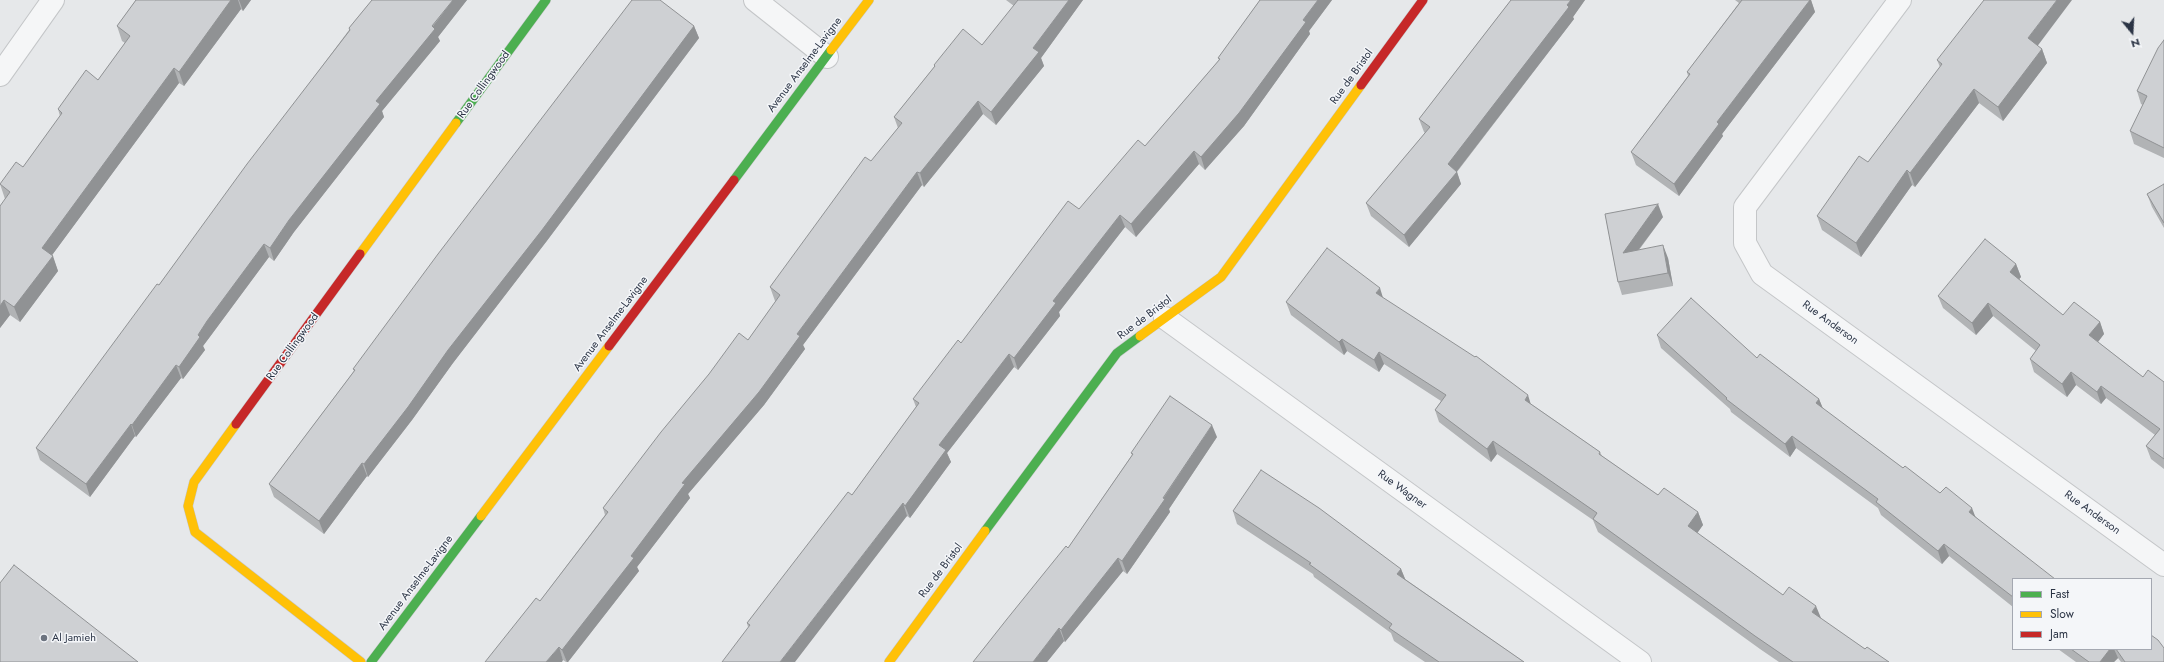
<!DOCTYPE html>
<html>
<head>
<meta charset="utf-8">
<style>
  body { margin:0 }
  #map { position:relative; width:2164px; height:662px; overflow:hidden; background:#e6e8ea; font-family:Jost,sans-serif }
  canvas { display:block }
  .legend { position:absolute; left:2012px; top:578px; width:140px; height:72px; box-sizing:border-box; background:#f4f6f9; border:1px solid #a4a8b1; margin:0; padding:5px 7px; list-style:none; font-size:12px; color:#2b3445 }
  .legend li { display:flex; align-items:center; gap:8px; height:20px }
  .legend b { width:20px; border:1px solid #a4a8b1 }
  .north { position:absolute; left:2112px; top:12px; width:40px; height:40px; -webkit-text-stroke:3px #f4f6f9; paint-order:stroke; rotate:162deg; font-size:11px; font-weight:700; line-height:16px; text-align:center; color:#2b3445 }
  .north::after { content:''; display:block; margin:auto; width:14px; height:18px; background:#2b3445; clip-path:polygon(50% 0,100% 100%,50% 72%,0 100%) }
</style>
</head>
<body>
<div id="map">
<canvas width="2164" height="662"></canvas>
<ul class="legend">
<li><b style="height:5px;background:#4caf50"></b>Fast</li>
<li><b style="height:5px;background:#ffc107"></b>Slow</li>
<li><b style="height:5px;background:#c62828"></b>Jam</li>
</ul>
<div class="north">N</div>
</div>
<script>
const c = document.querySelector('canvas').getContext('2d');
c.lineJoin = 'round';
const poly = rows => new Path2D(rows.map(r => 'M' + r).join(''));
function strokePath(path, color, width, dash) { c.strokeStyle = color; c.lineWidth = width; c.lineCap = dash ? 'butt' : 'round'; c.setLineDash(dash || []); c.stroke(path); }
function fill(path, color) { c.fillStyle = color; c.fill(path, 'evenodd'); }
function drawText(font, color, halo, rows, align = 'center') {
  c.font = font + ' Jost,sans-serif'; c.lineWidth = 3; c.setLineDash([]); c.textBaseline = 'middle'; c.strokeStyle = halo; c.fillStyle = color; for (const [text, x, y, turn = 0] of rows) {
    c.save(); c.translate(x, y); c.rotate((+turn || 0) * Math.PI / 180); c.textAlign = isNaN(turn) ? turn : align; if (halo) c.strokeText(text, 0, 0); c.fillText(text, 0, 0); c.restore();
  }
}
const street = poly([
  [755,0,827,57],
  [1900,0,1745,207,1745,243,1762,274,2164,565],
  [0,75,53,0],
  [1165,318,1640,662]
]);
const fast = poly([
  [456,123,546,0],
  [734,180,831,50],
  [985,531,1117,353,1140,336],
  [371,662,481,516]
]);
const slow = poly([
  [831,50,869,0],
  [360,254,456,123],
  [1140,336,1221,277,1361,85],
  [236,424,194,482,188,506,195,532,361,662],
  [481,516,609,346],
  [889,662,985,531]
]);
const jam = poly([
  [1361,85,1423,0],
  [609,346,734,180],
  [236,424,360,254]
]);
const wall = poly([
  [136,0,251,0,243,11,241,9,184,86,179,83,52,255,58,271,20,322,10,315,0,328,5,199,0,184,23,167,60,116,58,109,98,80,125,43,122,41,117,26],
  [372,0,467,0,438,37,440,41,382,111,384,117,294,232,274,261,269,257,212,334,203,346,205,350,183,379,181,378,136,437,135,436,90,497,40,460,36,448,159,285,349,30,349,28],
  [1006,0,1083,0,1041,58,1044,66,996,125,983,114,924,187,922,185,803,345,805,349,764,405,688,494,690,498,637,567,639,571,568,662,566,662,563,660,540,601,605,515,603,508,748,340,776,301,775,301,770,287,898,128,894,117,934,67,934,65,982,45,1014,6],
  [1260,0,1332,0,1309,31,1310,34,1244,126,1205,170,1199,164,1136,237,1125,227,1059,312,1060,316,1018,370,1014,367,947,453,951,462,910,518,907,516,748,627,747,623,852,495,916,407,913,399,1079,209,1145,146,1219,60,1218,58],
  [1511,0,1585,0,1573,17,1574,19,1457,172,1461,184,1409,247,1371,216,1366,203,1425,133,1424,132,1419,119],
  [1735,0,1811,0,1815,12,1722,134,1723,136,1679,196,1636,165,1631,152,1688,76,1687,72,1739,3],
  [694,26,699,38,546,242,453,363,412,420,368,477,367,476,324,534,274,497,269,484,354,371,353,369],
  [2164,40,2164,158,2134,144,2130,131,2143,105,2141,104,2137,91],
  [2038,46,2042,49,2047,63,2003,121,1979,103,1915,187,1912,185,1861,257,1822,230,1817,216,1868,162,1940,67,1937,60],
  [2164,184,2164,228,2152,207,2147,194],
  [1605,214,1663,217,1639,250,1668,258,1673,286,1622,295,1618,282],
  [2016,264,2021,277,2019,279,2063,315,2100,322,2104,334,2098,342,2143,377,2164,382,2164,469,2151,459,2146,446,2155,435,2106,398,2101,404,2076,385,2067,397,2034,372,2030,359,2036,351,1993,316,1976,335,1943,308,1938,296],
  [1383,298,1531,404,1600,452,1602,456,1658,495,1698,512,1703,525,1697,533,1783,595,1821,618,1821,619,1865,649,1889,662,1779,662,1760,649,1598,532,1593,520,1497,454,1491,462,1439,422,1435,410,1441,401,1384,364,1379,372,1347,351,1344,355,1291,315,1286,302],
  [1657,335,1757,358,1819,399,1823,409,1903,468,1976,517,2013,579,2013,607,1949,556,1942,564,1881,515,1878,508,1796,448,1790,457,1731,412,1730,409,1661,348],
  [1217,437,1169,509,1170,512,1127,574,1123,571,1065,642,1064,641,1047,662,1068,548,1132,455,1131,453],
  [1233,511,1401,569,1405,579,1524,662,1425,662,1394,641,1391,633,1314,577,1313,574,1237,524],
  [2058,649,2151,649,2164,662,2121,662,2118,658,2114,662,2076,662]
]);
const shadedWall = poly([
  [231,0,238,0,241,9,184,86,179,72],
  [239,0,251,0,243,11],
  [453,0,467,0,438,37,440,41,382,111,384,117,294,232,274,261,270,248,289,220,376,101],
  [1069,0,1083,0,1041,58,1044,66,996,125,991,112,1033,48],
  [1318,0,1332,0,1309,31,1310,34,1244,126,1205,170,1201,157],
  [1571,0,1585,0,1573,17,1574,19,1454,175,1457,172,1461,184,1409,247,1404,235,1448,164],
  [1810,0,1811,0,1815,12,1722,134,1723,136,1679,196,1674,184,1717,122],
  [2057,0,2072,0,2033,52,2028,38],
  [694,26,699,38,546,242,453,363,412,420,368,477,364,464,448,350],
  [2042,49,2047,63,2003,121,1998,107],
  [174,68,179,83,47,262,42,248],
  [1974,89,1979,103,1915,187,1910,173],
  [978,101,983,114,924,187,920,173],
  [1194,151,1199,164,1136,237,1131,224],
  [1907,170,1912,185,1861,257,1856,243],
  [917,172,922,185,803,345,805,349,764,405,688,494,690,498,637,567,639,571,568,662,567,662,562,650,631,556,682,483,797,334],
  [1658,204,1663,217,1627,265,1623,253],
  [1120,215,1125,227,1059,312,1060,316,1018,370,1014,358,1053,301],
  [264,244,269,257,212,334,203,346,205,350,183,379,179,367,198,335,207,321],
  [1663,245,1668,258,1673,286,1668,273],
  [53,256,58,271,20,322,14,307],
  [2016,264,2021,277,2015,284,2010,272],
  [1380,288,1384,301,1376,293],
  [4,300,10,315,0,328,0,306],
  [1988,303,1993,316,1976,335,1972,323],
  [2100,322,2104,334,2094,347,2089,335],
  [1342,339,1347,351,1344,355,1339,342],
  [1379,352,1384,364,1379,372,1374,360],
  [1009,354,1014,367,947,453,951,462,910,518,905,506,939,445],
  [176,365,181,378,136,437,132,425],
  [2071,372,2076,385,2067,397,2062,384],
  [2101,386,2106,398,2101,404,2097,392],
  [1528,395,1532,408,1525,400],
  [1819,399,1824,411,1816,403],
  [131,424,135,436,90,497,86,484],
  [1212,425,1217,437,1169,509,1170,512,1127,574,1122,561],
  [1792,436,1796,448,1790,457,1785,444],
  [1493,441,1497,454,1491,462,1487,449],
  [362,463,367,476,324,534,319,521],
  [903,503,907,516,795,662,780,662],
  [1972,508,1977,521,1969,512],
  [1698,512,1703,525,1693,539,1688,526],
  [1944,544,1949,556,1942,564,1938,551],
  [1118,558,1123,571,1065,642,1061,630],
  [1401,569,1406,581,1397,574],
  [1816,606,1821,618,1816,625,1812,612],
  [1059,628,1064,641,1047,662,1033,662],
  [559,647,563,660,562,662,546,662],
  [2110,649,2114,649,2118,658,2114,662,2100,662]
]);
const building = poly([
  [136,0,231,0,179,72,174,68,42,248,53,256,14,307,4,300,0,306,0,206,10,192,0,184,16,162,23,167,62,113,58,109,86,70,98,80,130,36,117,26,136,0],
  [372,0,453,0,432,26,435,29,376,101,380,104,289,220,270,248,264,244,207,321,198,335,200,337,179,367,176,365,132,425,131,424,86,484,36,448,157,284,159,285,247,164,350,30,349,28,372,0],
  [632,0,660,0,694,26,542,230,448,350,408,407,364,464,362,463,319,521,269,484,355,370,353,369,438,254,632,0],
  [1018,0,1069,0,1033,48,1039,52,991,112,978,101,920,173,917,172,797,334,800,336,759,392,682,483,685,484,631,556,634,558,562,650,559,647,546,662,485,662,536,598,540,601,608,512,603,508,661,432,709,374,739,333,748,340,780,295,770,287,865,157,871,161,902,123,894,117,935,66,934,65,963,29,982,45,1018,0],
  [1260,0,1318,0,1303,20,1306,22,1239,113,1201,157,1194,151,1131,224,1120,215,1053,301,1056,303,1014,358,1009,354,939,445,946,450,905,506,903,503,780,662,722,662,750,625,747,623,848,492,852,495,919,403,913,399,958,340,961,343,1068,201,1079,209,1138,140,1145,146,1220,59,1218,58,1260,0],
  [1511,0,1571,0,1567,5,1569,7,1448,164,1457,172,1404,235,1366,203,1430,127,1419,119,1511,0],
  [1742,0,1810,0,1717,122,1719,124,1674,184,1631,152,1690,74,1687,72,1742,0],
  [1984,0,2057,0,2028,38,2042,49,1998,107,1974,89,1910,173,1907,170,1856,243,1817,216,1859,156,1868,162,1942,64,1937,60,1984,0],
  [2164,40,2164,148,2130,131,2147,96,2137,91,2158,48,2164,40],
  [2164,184,2164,223,2147,194,2164,184],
  [1658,204,1623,253,1663,245,1668,273,1618,282,1605,214,1658,204],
  [1985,239,2016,264,2010,272,2063,315,2074,302,2100,322,2089,335,2143,377,2148,370,2164,382,2164,459,2146,446,2160,429,2101,386,2097,392,2071,372,2062,384,2030,359,2040,345,1988,303,1972,323,1938,296,1985,239],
  [1327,248,1380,288,1376,293,1475,357,1476,356,1528,395,1525,400,1600,452,1599,454,1658,495,1664,488,1698,512,1688,526,1783,595,1789,587,1816,606,1812,612,1865,649,1867,647,1889,662,1793,662,1755,636,1593,519,1597,513,1493,441,1487,449,1435,410,1446,395,1379,352,1374,360,1342,339,1339,342,1286,302,1327,248],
  [1691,298,1757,358,1760,354,1819,399,1816,403,1903,468,1905,466,1940,493,1946,487,1972,508,1969,512,2055,579,2013,579,2013,597,1944,544,1938,551,1876,502,1878,499,1792,436,1785,444,1726,399,1727,398,1657,335,1691,298],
  [1170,396,1212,425,1163,498,1165,499,1122,561,1118,558,1061,630,1059,628,1033,662,973,662,1007,619,1066,546,1068,548,1133,454,1131,453,1170,396],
  [1261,470,1319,508,1401,569,1397,574,1524,662,1439,662,1389,628,1392,624,1309,564,1311,563,1233,511,1261,470],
  [14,565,138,662,0,662,0,583,14,565],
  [2151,635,2158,640,2164,648,2164,662,2125,662,2116,649,2151,649,2151,635],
  [2071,649,2110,649,2100,662,2089,662,2071,649]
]);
const markers = [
  [44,638,4,"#6c737f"]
];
const streetNames = [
  ["Avenue Anselme-Lavigne",805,65,-53],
  ["Rue de Bristol",1352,77,-54],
  ["Rue Collingwood",484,85,-54],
  ["Rue de Bristol",1145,318,-37],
  ["Rue Anderson",1830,323,36],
  ["Avenue Anselme-Lavigne",611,324,-53],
  ["Rue Collingwood",293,347,-54],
  ["Rue Wagner",1402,490,36],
  ["Rue Anderson",2092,513,36],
  ["Rue de Bristol",941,571,-53],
  ["Avenue Anselme-Lavigne",416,583,-53]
];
const poiNames = [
  ["Al Jamieh",52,638]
];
strokePath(street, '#c4c6c8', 24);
strokePath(fast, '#c4c6c8', 10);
strokePath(slow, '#c4c6c8', 10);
strokePath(jam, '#c4c6c8', 10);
strokePath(street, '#f5f6f7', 22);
strokePath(fast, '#4caf50', 9);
strokePath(slow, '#ffc107', 9);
strokePath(jam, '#c62828', 9);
fill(wall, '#b1b3b5');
fill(shadedWall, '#909294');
fill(building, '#ced0d3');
strokePath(building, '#909294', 1);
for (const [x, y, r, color] of markers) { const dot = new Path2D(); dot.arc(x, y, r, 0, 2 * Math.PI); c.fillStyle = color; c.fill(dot); strokePath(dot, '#f4f6f9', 1.5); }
drawText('11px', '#2b3445', '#f4f6f9', streetNames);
drawText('11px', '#2b3445', '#f4f6f9', poiNames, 'left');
</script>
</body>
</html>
